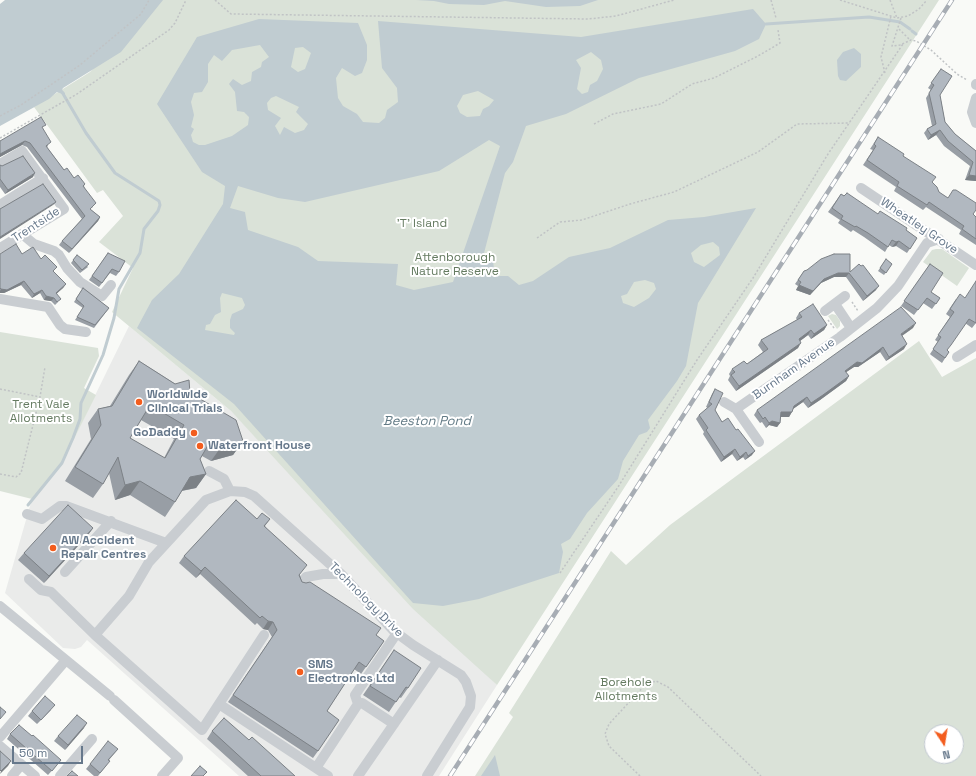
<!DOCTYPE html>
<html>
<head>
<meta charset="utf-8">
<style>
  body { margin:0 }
  #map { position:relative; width:976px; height:776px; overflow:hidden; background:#f9faf7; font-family:"Space Grotesk",sans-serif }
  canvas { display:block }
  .north { position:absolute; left:924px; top:724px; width:40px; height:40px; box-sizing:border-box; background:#fff; border:1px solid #c2c9d1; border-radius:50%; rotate:168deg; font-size:11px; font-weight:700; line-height:16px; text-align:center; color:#66788b }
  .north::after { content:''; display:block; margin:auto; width:14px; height:18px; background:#f35d1e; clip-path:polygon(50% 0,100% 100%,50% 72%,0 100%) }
  .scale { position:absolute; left:12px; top:746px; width:71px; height:18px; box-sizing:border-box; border:2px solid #66788b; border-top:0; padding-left:5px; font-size:12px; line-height:14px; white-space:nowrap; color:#66788b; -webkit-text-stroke:3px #fff; paint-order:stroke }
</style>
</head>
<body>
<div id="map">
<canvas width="976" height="776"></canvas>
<div class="north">N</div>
<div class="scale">50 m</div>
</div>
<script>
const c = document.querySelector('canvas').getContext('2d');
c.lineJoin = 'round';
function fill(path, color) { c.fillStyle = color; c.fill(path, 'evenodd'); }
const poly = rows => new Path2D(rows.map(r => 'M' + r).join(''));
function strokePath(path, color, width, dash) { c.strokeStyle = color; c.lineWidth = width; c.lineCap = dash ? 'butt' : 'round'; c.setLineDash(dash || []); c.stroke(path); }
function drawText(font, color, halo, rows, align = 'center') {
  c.font = font + ' "Space Grotesk",sans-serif'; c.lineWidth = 4; c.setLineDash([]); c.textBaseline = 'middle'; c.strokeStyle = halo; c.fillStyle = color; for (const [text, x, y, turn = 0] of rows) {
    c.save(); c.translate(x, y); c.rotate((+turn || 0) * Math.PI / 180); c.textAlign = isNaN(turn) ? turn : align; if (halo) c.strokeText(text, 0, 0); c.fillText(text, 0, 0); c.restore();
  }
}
const built = poly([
  [129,326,231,411,497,685,439,776,239,776,87,640,81,647,75,649,63,648,5,593,32,499,62,463]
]);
const green = poly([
  [157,0,939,0,497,685,413,609,231,411,112,312,133,268,99,242,123,216,103,190,97,193,34,107,90,72],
  [936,249,942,249,969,268,957,286,923,262,932,250],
  [832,314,836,315,840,321,840,326,837,329,828,316],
  [0,332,98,348,99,356,84,388,96,395,62,463,32,499,0,491],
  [919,341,942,377,976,358,976,776,475,776,513,717,509,713,611,551,626,565,670,525],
  [932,732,956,732,956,756,932,756]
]);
const water = poly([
  [5,0,163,0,121,52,63,88,62,90,65,93,65,95,57,92,49,99,0,126,0,4],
  [416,0,598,0,580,6,546,7,505,1,484,5,449,4,434,1],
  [753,9,766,24,759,39,735,51,639,78,566,114,526,126,513,162,505,173,484,253,493,261,494,269,499,276,508,276,519,285,533,281,569,257,610,248,668,220,704,217,756,208,698,303,686,366,677,381,648,420,650,428,647,432,639,435,623,461,618,479,587,513,570,539,561,544,563,552,559,573,479,599,443,606,413,603,234,404,137,328,152,300,179,274,223,204,225,186,202,172,157,104,197,37,259,19,358,23,367,45,367,60,362,73,355,76,342,68,336,78,338,98,343,106,357,114,363,122,379,123,385,118,387,110,398,102,397,88,382,68,378,21,581,37],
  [260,45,269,57,262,62,261,67,252,72,251,81,242,85,233,79,229,84,235,92,237,111,244,112,249,117,248,125,232,136,205,145,199,145,193,142,191,135,194,129,191,127,194,115,191,102,194,93,202,92,208,82,208,64,214,55,222,61,232,50],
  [303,47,311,53,305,69,298,72,291,67,295,48],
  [591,52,601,60,603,69,597,81,590,85,588,92,582,94,577,89,581,68,576,60],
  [478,91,494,100,489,106,483,109,480,116,467,117,460,113,457,106,463,95],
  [276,96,299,107,296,112,308,124,304,130,295,133,284,127,280,135,275,126,281,118,268,110,267,103,271,98],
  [489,140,500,146,453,282,414,290,396,285,398,264,318,261,298,247,248,230,245,212,230,208,238,186,278,198,305,202,439,171],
  [713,242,719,247,720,255,704,267,694,262,691,253,701,245],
  [645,280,654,283,656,289,649,298,634,307,623,303,621,296,627,294,634,282],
  [222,293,242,298,245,305,243,309,232,314,230,320,230,328,235,333,234,335,205,330,206,325,210,324,215,315,221,312,220,298],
  [854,48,861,54,861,67,846,81,840,80,838,76,837,60,843,52],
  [495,755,500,776,481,776]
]);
const stream = poly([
  [766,24,869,17,900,22,910,29],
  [912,31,916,34],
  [28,505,62,463,73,438,80,419,81,403,103,355,114,318,119,289,140,253,144,229,158,211,160,205,159,201,115,173,86,133,62,92]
]);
const path = poly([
  [215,0,231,14,588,19,616,16,674,0],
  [771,0,776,18],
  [840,0,897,18,908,16,919,9,927,0],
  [890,0,897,18],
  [901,18,892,46,900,45,911,40,916,41,931,50,957,74,967,80],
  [899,29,910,40],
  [885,73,881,57,891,16],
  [0,116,21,105,80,65,141,14,149,0],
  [594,124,613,114,661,104,692,84,714,78,758,56,780,43,778,30],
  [0,138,77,94,169,30,175,23,186,0],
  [537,238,560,222,582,220,630,204,674,192,758,152,797,124,850,123],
  [852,302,858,311],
  [828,320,834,328],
  [0,389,40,397],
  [0,474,16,477,21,473,40,397,45,367],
  [560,573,618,487,697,360,753,278,828,154,903,44],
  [640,776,609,746,605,734,609,724,645,685,656,681,668,687,761,776]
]);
const minor = poly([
  [976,84,976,85],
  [976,98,972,112,976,123],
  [0,164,22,151,64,209,0,248],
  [861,188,976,265],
  [0,205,43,178],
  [22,234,34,244,54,251,59,255,67,268,80,282,102,296,111,285],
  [0,299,48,307,60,325,65,329,86,332],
  [835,304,851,328],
  [825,311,845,296],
  [957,357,976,345],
  [724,402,736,409,759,442],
  [736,409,840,337,877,308,898,286,927,243,939,239],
  [209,471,224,479,230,491],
  [27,514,42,519,60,506,66,506,166,543],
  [65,572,111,521],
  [29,579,41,590,51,592,95,635,202,730,264,635],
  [301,584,306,577,323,574,341,574],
  [0,606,110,696],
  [95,635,129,596,149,562,206,500,230,491,245,492,254,496,341,574,394,631,413,645,461,675,466,682,471,696,470,707,427,776],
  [114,700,178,758,162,776],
  [219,704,328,776],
  [358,704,355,695,397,633],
  [0,737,66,660],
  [0,746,35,776],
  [316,768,358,704,362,703,394,724],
  [12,776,21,765],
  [60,776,92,739],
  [358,776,438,660]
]);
const rail = poly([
  [450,776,952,0]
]);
const wall = poly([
  [941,69,940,95,945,122,955,134,976,151,976,181,965,180,970,166,944,146,936,135,928,140,924,133,927,129,932,126,926,98,931,90,928,88],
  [43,129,48,146,47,147,64,170,74,178,85,184,84,186,93,207,90,209,100,217,98,221,69,253,59,245,62,241,82,219,27,147,22,145,0,157,0,141],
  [878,137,903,156,932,183,939,192,976,217,976,245,959,234,961,230,926,207,923,210,894,191,896,187,863,165,873,150,870,149],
  [0,165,2,166,33,177,5,194,0,187],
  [841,194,878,214,906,230,917,238,907,253,896,246,892,247,889,245,885,252,864,237,853,230,851,232,838,223,840,220,828,212],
  [108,253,119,272,116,276,110,273,99,287,89,280],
  [0,254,22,254,41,259,66,284,63,288,57,293,58,302,55,305,51,301,44,300,40,293,32,298,21,285,4,293,0,293],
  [77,255,88,267,80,273,71,263],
  [886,259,892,264,884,275,878,271],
  [930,264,931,292,940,298,932,309,923,303,914,315,901,306],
  [804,271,850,272,876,290,863,301,846,277,834,277,821,283,810,295,796,290,798,286,795,284],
  [83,288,109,308,94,328,75,320,83,308,74,302],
  [956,299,976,323,972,328,965,323,950,345,947,350,949,352,942,363,931,355,930,354,938,342,935,340,950,317,946,314],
  [799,313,827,325,824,330,811,339,808,335,800,341,798,348,736,391,728,380,730,376,729,374,732,369,747,364,763,352,758,345,761,340,797,320,796,318],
  [913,328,902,336,904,349,886,361,880,352,858,367,854,367,846,372,849,376,846,381,820,400,808,408,803,402,793,409,789,417,781,417,780,423,777,427,769,425,766,428,762,422,760,423,754,415,757,410],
  [139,361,190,393,243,441,233,455,211,461,202,456,200,459,206,474,196,488,182,491,175,502,165,517,130,495,115,500,109,473,103,484,93,498,65,481,91,439,88,423,98,409,110,406,129,375],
  [141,420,174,439,164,458,130,438],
  [715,389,715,410,722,422,752,455,745,460,743,457,737,461,732,454,721,462,703,434,704,432,696,419,699,415,708,408,706,407,712,394],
  [257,519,270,519,265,526,300,575,302,582,384,641,361,674,354,669,327,711,318,751,313,758,228,702,272,637,268,630,263,629,257,623,255,625,200,574,196,578,179,563,184,556],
  [93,528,88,535,44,583,18,560,24,553],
  [394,650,408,688,401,698,399,697,389,712,363,695],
  [51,710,37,724,28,716,32,711],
  [84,728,65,750,54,741,58,736],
  [212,731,249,740,295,776,248,776,207,739],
  [10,734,32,736,57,765,48,775,7,739],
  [118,749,109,760,106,766,98,776,94,776,86,769,90,764]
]);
const shadedWall = poly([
  [940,130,936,135,928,140,931,135],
  [25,141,22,145,0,157,0,154],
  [35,173,33,177,5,194,8,190],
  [969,175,976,176,976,181,965,180],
  [56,202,53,205,0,239,0,237],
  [100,217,98,221,69,253,72,249],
  [899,241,896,246,892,247,896,242],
  [838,273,849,273,846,277,834,277,821,283,810,295,796,290,799,285,824,279],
  [24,281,21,285,4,293,0,293,0,291,1,289],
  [66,284,63,288,54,296,56,293],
  [879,286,876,290,863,301,867,296],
  [42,290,40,293,32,298,34,294],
  [46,296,54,298,51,301,44,300],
  [916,323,913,328,897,339,901,334],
  [827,325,824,330,811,339,814,334],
  [811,330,808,335,796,344,799,339],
  [801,343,798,348,736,391,739,386],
  [907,344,904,349,886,361,889,357],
  [883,347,880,352,858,367,854,367,842,375,845,371,857,362],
  [849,376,846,381,820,400,808,408,811,403],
  [807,397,803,402,790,411,794,406],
  [781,412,792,412,789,417,778,417],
  [772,421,780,423,777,427,769,425,766,428,769,423],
  [243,441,233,455,211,461,221,447],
  [735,449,732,454,721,462,724,457],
  [755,451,752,455,745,460,748,456],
  [746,452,743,457,737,461,740,457],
  [206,474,196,488,180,491,190,477],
  [140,481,130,495,115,500,125,485],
  [93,528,88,535,44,583,49,576],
  [205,567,200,574,196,578,201,571],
  [268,621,273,622,268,630,263,629],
  [87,723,84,728,65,750,68,745],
  [11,761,8,766,0,774,1,771]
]);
const building = poly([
  [941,69,952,76,940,95,945,122,955,134,976,151,976,176,969,175,973,162,948,141,940,130,931,135,927,129,936,124,929,93,934,85,931,83,941,69],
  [41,117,46,125,42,127,51,142,46,146,64,170,67,168,74,178,78,175,85,184,83,186,96,203,90,209,100,217,72,249,62,241,85,216,30,143,25,141,0,154,0,141,41,117],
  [878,137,904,154,903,156,936,177,932,182,937,187,939,192,948,198,953,190,956,190,976,203,976,210,973,214,976,217,976,239,962,229,964,226,929,202,927,205,897,186,899,182,867,160,876,146,874,144,878,137],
  [23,156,35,173,8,190,0,179,0,165,2,166,23,156],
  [43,184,56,202,0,237,0,209,43,184],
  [847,193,878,214,880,211,907,228,906,230,917,238,910,249,899,241,896,242,892,240,888,247,868,233,856,226,855,227,841,219,843,216,832,208,841,194,844,196,847,193],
  [16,244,22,254,33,247,41,259,45,255,57,267,53,271,66,284,56,293,61,299,57,302,54,298,46,296,42,290,34,294,24,281,7,290,1,289,0,288,0,254,16,244],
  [108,253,125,261,119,272,112,269,102,283,92,276,108,253],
  [834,254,850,254,850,272,859,264,861,266,863,265,879,286,867,296,849,273,838,273,824,279,813,291,799,285,801,282,798,280,804,271,807,270,821,259,834,254],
  [77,255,89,264,82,270,73,260,77,255],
  [886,259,892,264,886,273,880,268,886,259],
  [930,264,943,273,931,292,940,298,936,304,927,298,918,310,904,301,930,264],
  [976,281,976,323,969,319,951,345,947,350,949,352,945,358,934,350,933,349,941,337,938,335,954,312,950,309,960,294,965,298,976,281],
  [83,288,109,308,95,325,77,317,84,306,76,299,83,288],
  [813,304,827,325,814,334,811,330,799,339,801,343,739,386,731,375,735,372,732,369,744,361,747,364,768,349,761,340,802,317,799,313,813,304],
  [901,307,916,323,901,334,907,344,889,357,883,347,862,363,857,362,845,371,849,376,823,395,811,403,807,397,794,406,792,412,781,412,780,423,772,421,769,423,765,417,763,419,757,410,901,307],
  [139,361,175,384,189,380,190,393,236,420,243,441,221,447,211,440,200,459,206,474,190,477,175,502,140,481,125,485,118,457,103,484,75,467,101,425,98,409,112,406,139,361],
  [150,405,184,425,165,458,130,438,150,405],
  [715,389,723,393,715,410,722,422,728,418,736,430,738,429,755,451,748,456,746,452,740,457,735,449,724,457,706,430,708,428,699,415,712,404,709,402,715,389],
  [236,500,257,519,262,513,270,519,264,526,307,565,299,575,302,582,306,583,310,582,381,628,376,635,384,641,366,667,359,662,327,711,339,720,318,751,233,695,277,630,273,622,268,621,262,616,260,618,205,567,201,571,184,556,236,500],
  [68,505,93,528,49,576,24,553,68,505],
  [394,650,421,668,408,688,406,687,396,702,370,686,394,650],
  [45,696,55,705,41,720,32,711,45,696],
  [0,707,6,712,0,719,0,707],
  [77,715,87,723,68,745,58,736,77,715],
  [224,718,249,740,252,737,295,776,261,776,212,731,224,718],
  [19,725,32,736,33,735,61,760,52,771,10,734,19,725],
  [108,741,118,749,108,760,110,761,100,773,90,764,108,741],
  [0,751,11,761,1,771,0,770,0,751],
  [200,766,207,772,203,776,191,776,200,766],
  [72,771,78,776,67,776,72,771]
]);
const markers = [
  [139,402,4,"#f35d1e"],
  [194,433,4,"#f35d1e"],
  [200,446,4,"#f35d1e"],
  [53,548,4,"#f35d1e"],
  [300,672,4,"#f35d1e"]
];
const parkNames = [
  ["'T' Island",422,224],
  ["Attenborough",455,258],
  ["Nature Reserve",455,272],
  ["Trent Vale",41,405],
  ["Allotments",41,419],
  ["Borehole",626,683],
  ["Allotments",626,697]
];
const streetNames = [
  ["Trentside",36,225,-33],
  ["Wheatley Grove",919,226,34],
  ["Burnham Avenue",794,369,-35],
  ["Technology Drive",366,600,45]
];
const poiNames = [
  ["Worldwide",147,395],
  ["Clinical Trials",147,409],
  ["GoDaddy",186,433,"right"],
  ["Waterfront House",208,446],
  ["AW Accident",61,541],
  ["Repair Centres",61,555],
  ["SMS",308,665],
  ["Electronics Ltd",308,679]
];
const waterNames = [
  ["Beeston Pond",427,421]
];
fill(built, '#eaebea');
fill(green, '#dae2d8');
fill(water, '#c0ccd1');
strokePath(stream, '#c0ccd1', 3);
strokePath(path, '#c0c3c5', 1.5, [2, 2]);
strokePath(minor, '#c9cdd1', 10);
strokePath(rail, '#a7adb4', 4.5);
strokePath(rail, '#fff', 3, [9]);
fill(wall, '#989ea5');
fill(shadedWall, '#7c8186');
fill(building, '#b1b8c0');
strokePath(building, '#7c8186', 1);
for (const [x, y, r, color] of markers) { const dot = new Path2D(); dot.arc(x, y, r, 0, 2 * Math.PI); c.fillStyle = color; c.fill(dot); strokePath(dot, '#fff', 1.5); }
drawText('12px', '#657b61', '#fff', parkNames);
drawText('12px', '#66788b', '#fff', streetNames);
drawText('bold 12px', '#66788b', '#fff', poiNames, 'left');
drawText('italic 13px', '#627a85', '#fff', waterNames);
</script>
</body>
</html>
